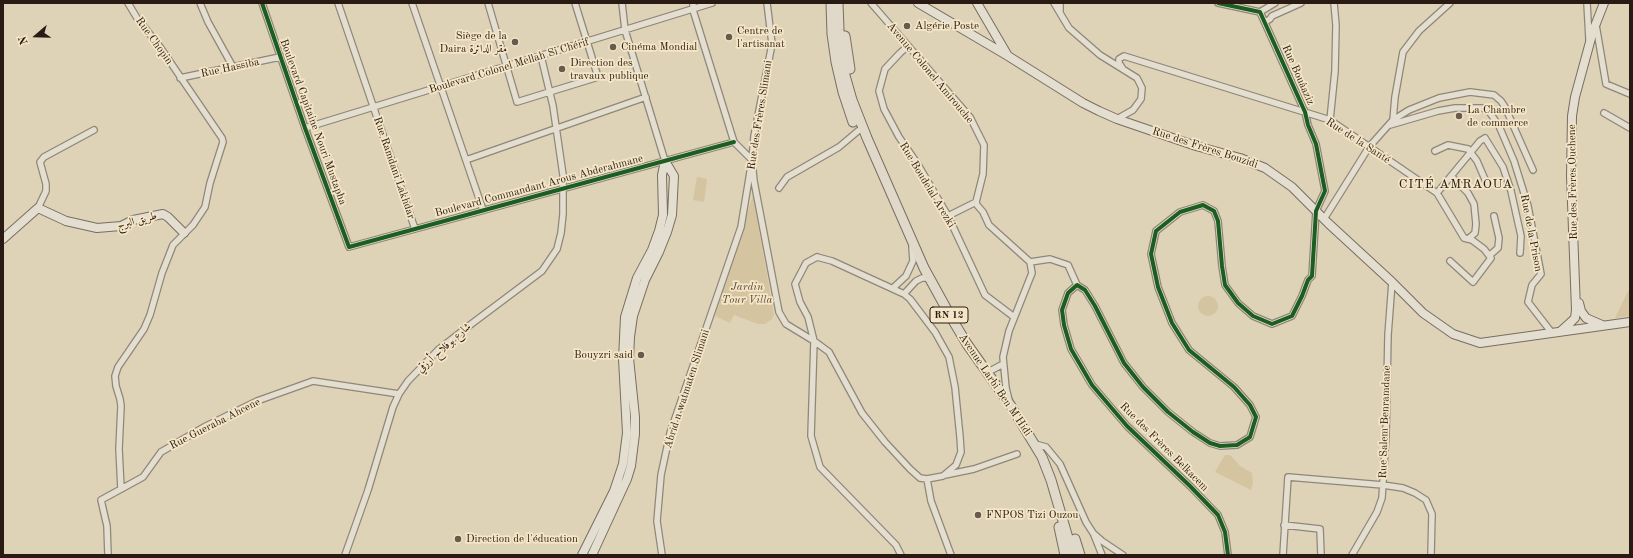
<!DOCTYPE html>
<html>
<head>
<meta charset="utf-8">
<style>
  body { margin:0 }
  #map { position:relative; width:1633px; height:558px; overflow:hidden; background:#ded2b7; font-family:"Old Standard TT",serif }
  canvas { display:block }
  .frame { position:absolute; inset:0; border:4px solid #291b14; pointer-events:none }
  .north { position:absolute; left:16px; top:16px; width:40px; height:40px; -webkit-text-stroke:3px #f4e6c6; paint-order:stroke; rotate:250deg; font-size:11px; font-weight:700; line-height:16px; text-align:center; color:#291b14 }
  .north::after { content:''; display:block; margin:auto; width:14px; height:18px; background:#291b14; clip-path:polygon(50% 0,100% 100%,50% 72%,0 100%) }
</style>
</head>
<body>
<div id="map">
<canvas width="1633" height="558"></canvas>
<div class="frame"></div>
<div class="north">N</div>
</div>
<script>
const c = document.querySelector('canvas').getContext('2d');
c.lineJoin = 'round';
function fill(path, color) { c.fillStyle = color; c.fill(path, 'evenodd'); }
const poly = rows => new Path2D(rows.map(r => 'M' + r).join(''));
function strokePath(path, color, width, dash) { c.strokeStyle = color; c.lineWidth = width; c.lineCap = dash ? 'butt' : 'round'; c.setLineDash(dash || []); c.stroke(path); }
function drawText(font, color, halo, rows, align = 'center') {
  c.font = font + ' "Old Standard TT",Amiri,serif'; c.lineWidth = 3.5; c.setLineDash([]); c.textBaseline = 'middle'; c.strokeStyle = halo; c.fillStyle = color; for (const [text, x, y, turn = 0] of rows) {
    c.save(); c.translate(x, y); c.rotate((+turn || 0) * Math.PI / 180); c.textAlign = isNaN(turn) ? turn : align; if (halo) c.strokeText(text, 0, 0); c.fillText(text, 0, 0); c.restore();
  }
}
const green = poly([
  [697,177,707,179,704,202,693,200],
  [753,195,774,315,772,319,765,324,758,324,734,315,730,323,715,316],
  [1630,287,1630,316,1615,318],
  '1198 306a10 10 0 1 1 20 0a10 10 0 1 1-20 0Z',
  [1225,455,1230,455,1240,466,1252,473,1253,483,1251,490,1215,472]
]);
const street = poly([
  [200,3,208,22,233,67],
  [262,3,305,128,349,247,734,142],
  [338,3,415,229],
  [412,3,483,210],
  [488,3,517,102,598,77,575,3],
  [622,3,625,30,665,161],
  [693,3,693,10,734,142,752,160],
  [871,3,970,117,984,145,983,174,976,202,977,205,983,212,989,225,1030,262,1032,273,1009,331,1003,357,1006,388,1009,400],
  [1054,3,1060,13],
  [1060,3,1060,13,1069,28,1100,55,1137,78,1142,88,1141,99,1133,110,1117,119],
  [1218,3,1260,12,1305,112,1308,125,1316,144,1325,191,1316,211,1312,276,1308,280,1302,296,1292,316,1272,324,1253,316,1238,303,1225,285,1222,266,1218,221,1214,211,1203,205,1180,212,1156,231,1151,254,1158,287,1172,323,1189,350,1234,387,1250,405,1256,417,1250,437,1237,445,1220,446,1210,443,1193,432,1168,412,1143,387,1124,363,1095,306,1085,290,1077,285,1068,293,1062,310,1064,325,1071,349,1092,385,1127,426,1190,486,1218,515,1225,532,1228,555],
  [1587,3,1589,39],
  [1260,12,1275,3],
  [1265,22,1270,19,1272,16,1301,3],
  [1596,25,1606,84,1630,94],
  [908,46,900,53,885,69,879,91,884,109,899,137,917,163,948,216,985,295,1014,317],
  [1123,69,1119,63,1119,59,1124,56,1330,120,1437,193,1464,238,1472,240,1484,249,1491,258,1473,282,1450,261],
  [180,78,280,57],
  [1604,113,1630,128],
  [1330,120,1335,71,1336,25,1334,3],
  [1393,120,1409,110,1439,98,1470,92,1494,95,1501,101,1505,107,1533,170],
  [1390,125,1438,111,1455,108,1482,108,1488,110,1499,126,1514,161,1528,206,1541,274,1532,285,1528,302,1552,333],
  [305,128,712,3],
  [1435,151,1448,145,1468,149,1477,161,1487,184],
  [466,160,646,97],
  [753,171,754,181,779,312,786,324,814,341,811,436,820,467,896,545,901,555],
  [1451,176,1468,193,1474,204,1476,224,1475,233,1468,239],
  [779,188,787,177,839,147,858,131],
  [1437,193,1480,141,1485,138,1503,167,1511,191,1521,236,1520,253],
  [38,208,46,191,46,184,40,162,44,157,94,130],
  [948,216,976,202],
  [1324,219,1369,147,1393,120,1395,97,1403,52,1419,31,1450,3],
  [1490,255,1498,248,1499,238,1494,216],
  [817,257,832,261,904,294,910,299,935,332,949,357,955,387,960,437,961,452,956,465,943,476,927,479,920,478,910,469,885,442,862,413,829,352,814,341,808,317,800,302,795,284,806,263,817,257],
  [1030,262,1050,259,1068,265,1077,285],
  [893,288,906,276,913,261,912,247],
  [904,294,916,281,922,278,929,278],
  [986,370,992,370,1003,364],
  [1035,444,1046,447,1060,464,1086,522,1093,533,1102,541,1123,555],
  [945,475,974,469,1017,454],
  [927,479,931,501,951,555],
  [121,489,119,449,121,406,120,399,116,386,115,376,118,367,144,329,150,315,162,273,173,245,193,225,205,207,210,183,223,142,222,138,160,47,137,18,128,3],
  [1284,525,1320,529,1321,555],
  [1094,535,1102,555],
  [108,555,107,526,101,500,143,477,161,452,206,426,257,401,313,381,399,394],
  [345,555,368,490,393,407,399,394,408,381,438,350,470,325,542,271,557,249,561,233,563,214,563,175,553,106,541,56],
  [662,555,657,521,661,475,670,433,741,227,752,160,754,136,772,44,767,3],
  [1283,555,1288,477,1383,485,1403,488,1415,493,1426,500,1432,514,1431,555],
  [1352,555,1377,512,1382,498,1386,435,1388,335,1392,282]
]);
const secondary = poly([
  [918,3,1008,56,1083,103,1099,111,1117,119,1196,146,1240,158,1265,168,1292,187,1328,223,1392,282,1423,313,1453,334,1480,343,1630,322],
  [977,3,1008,56],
  [3,239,38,208,66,221,97,228,121,226,133,220,163,214,168,217,184,233],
  [1579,303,1581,311,1586,318,1602,325],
  [1561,331,1571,322,1575,318,1576,310,1571,176,1572,116,1575,97,1593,31,1604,3],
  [582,555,614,491,623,464,627,433,623,359,625,317,637,278,652,250,659,231,663,215,662,175,665,161],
  [592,555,627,479,631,466,635,434,635,417,629,358,630,337,633,316,645,280,659,252,667,232,672,215,674,176,665,161]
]);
const primary = poly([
  [831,3,832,34,836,62,843,92,853,122],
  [838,3,839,30,844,72,852,100,867,138,924,268,952,319,967,344,1011,406,1042,457,1051,480,1073,555],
  [845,36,850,69],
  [1059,527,1065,555],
  [1075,539,1080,555]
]);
const cycleway = poly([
  [262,3,305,128,349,247,734,142],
  [1218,3,1260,12,1305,112,1308,125,1316,144,1325,191,1316,211,1312,276,1308,280,1302,296,1292,316,1272,324,1253,316,1238,303,1225,285,1222,266,1218,221,1214,211,1203,205,1180,212,1156,231,1151,254,1158,287,1172,323,1189,350,1234,387,1250,405,1256,417,1250,437,1237,445,1220,446,1210,443,1193,432,1168,412,1143,387,1124,363,1095,306,1085,290,1077,285,1068,293,1062,310,1064,325,1071,349,1092,385,1127,426,1190,486,1218,515,1225,532,1228,555]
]);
const markers = [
  [907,26,4,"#685b4d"],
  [729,37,4,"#685b4d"],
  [515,42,4,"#685b4d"],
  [613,47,4,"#685b4d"],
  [562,69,4,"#685b4d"],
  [1459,116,4,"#685b4d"],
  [641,355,4,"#685b4d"],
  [978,515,4,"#685b4d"],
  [458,539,4,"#685b4d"]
];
const shields = [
  [949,315,38]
];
const shieldNames = [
  ["RN 12",949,315]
];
const poiNames = [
  ["Algérie Poste",915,26],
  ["Centre de",737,31],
  ["l'artisanat",737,44],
  ["Siège de la",507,36,"right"],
  ["Daira مقر الدائرة",507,49,"right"],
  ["Cinéma Mondial",621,47],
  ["Direction des",570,63],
  ["travaux publique",570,76],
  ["La Chambre",1467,110],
  ["de commerce",1467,123],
  ["Bouyzri said",633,355,"right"],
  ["FNPOS Tizi Ouzou",986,515],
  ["Direction de l'éducation",466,539]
];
const streetNames = [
  ["Rue Chopin",154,41,54],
  ["Boulevard Colonel Mellah Si Chérif",509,66,-17],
  ["Rue Hassiba",230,68,-12],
  ["Avenue Colonel Amirouche",930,73,50],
  ["Rue Bouâaziz",1298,75,66],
  ["Rue des Frères Slimani",760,115,-81],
  ["Boulevard Capitaine Nouri Mustapha",313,122,70],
  ["Rue de la Santé",1358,141,33],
  ["Rue des Frères Bouzidi",1205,148,18],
  ["Rue Ramdani Lakhdar",394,168,71],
  ["Rue des Frères Ouchene",1573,182,-91],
  ["Rue Boudelal Arezki",927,185,59],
  ["Boulevard Commandant Arous Abderahmane",539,186,-15],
  ["طريق البرج",137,221,-15],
  ["Rue de la Prison",1531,233,79],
  ["شارع بوفلاح أرزقي",444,348,-42],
  ["Avenue Larbi Ben M'Hidi",995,385,56],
  ["Abrid n watmaten Slimani",687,389,-72],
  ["Rue Salem Benramdane",1385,422,-88],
  ["Rue Gueraba Ahcene",215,424,-27],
  ["Rue des Frères Belkacem",1164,447,45]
];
const parkNames = [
  ["Jardin",747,287],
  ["Tour Villa",747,300]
];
const quarterNames = [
  ["CITÉ AMRAOUA",1456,185]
];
fill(green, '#d5c4a0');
strokePath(street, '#8f8778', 8);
strokePath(secondary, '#776e61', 10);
strokePath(primary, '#776e61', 11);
strokePath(street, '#e4ded0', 5.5);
strokePath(secondary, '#e4ded0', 8);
strokePath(primary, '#e0d9c9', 9);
strokePath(cycleway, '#1b5e20', 4);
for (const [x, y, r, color] of markers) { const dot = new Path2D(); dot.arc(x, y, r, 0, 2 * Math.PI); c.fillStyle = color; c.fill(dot); strokePath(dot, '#f4e6c6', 1.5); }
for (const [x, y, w] of shields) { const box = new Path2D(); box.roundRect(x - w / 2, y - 8, w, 16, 3); c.fillStyle = '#f4e6c6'; c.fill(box); strokePath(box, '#291b14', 1); }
drawText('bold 10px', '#291b14', null, shieldNames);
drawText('11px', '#291b14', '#f4e6c6', poiNames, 'left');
drawText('11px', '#291b14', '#f4e6c6', streetNames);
drawText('italic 11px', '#5a4a39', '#f4e6c6', parkNames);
c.letterSpacing = '1px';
drawText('13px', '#291b14', '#f4e6c6', quarterNames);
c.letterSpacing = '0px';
</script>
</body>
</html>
